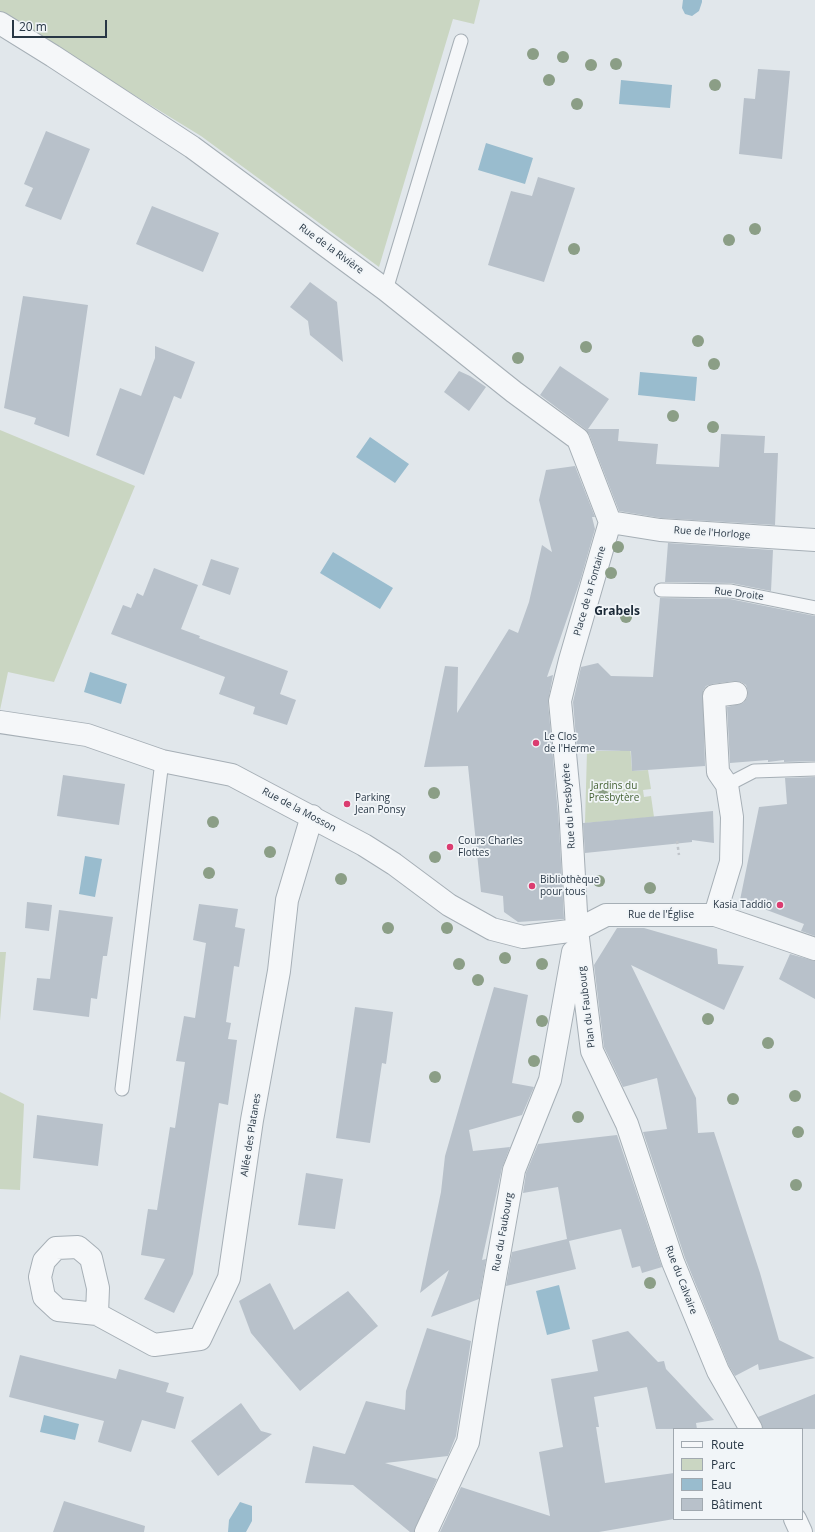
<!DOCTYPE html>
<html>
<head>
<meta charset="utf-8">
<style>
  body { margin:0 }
  #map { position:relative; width:815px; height:1532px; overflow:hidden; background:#e1e7eb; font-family:"Open Sans",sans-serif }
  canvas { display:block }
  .legend { position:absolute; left:673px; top:1428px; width:130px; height:92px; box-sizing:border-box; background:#f1f5f8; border:1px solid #a1a9b0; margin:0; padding:5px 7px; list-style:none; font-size:12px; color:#283745 }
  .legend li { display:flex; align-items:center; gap:8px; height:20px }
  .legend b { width:20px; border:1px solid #a1a9b0 }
  .scale { position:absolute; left:12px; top:20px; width:95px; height:18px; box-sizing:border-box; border:2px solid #283745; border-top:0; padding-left:5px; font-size:12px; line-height:14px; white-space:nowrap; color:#283745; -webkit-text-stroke:3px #f1f5f8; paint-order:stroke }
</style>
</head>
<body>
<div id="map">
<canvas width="815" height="1532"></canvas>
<ul class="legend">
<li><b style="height:5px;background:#f5f7f9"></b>Route</li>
<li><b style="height:11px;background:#cad6c2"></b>Parc</li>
<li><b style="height:11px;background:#99bcce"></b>Eau</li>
<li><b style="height:11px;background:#b8c1ca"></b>Bâtiment</li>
</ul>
<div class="scale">20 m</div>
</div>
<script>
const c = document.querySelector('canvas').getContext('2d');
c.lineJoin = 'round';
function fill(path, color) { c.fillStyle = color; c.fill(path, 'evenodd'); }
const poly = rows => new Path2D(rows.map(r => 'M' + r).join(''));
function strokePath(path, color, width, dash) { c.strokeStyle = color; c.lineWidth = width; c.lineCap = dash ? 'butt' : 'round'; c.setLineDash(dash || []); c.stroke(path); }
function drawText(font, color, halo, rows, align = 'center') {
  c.font = font + ' "Open Sans",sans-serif'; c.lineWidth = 3.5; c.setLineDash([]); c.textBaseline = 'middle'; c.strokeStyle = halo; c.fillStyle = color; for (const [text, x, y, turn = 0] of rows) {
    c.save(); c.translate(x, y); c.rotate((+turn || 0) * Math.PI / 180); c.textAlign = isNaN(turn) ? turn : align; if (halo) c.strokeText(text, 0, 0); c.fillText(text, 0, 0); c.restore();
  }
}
const green = poly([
  [0,0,480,0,474,24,453,19,379,267,201,136,0,13],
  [0,430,135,486,54,682,8,672,0,710],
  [630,744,632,771,648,770,651,789,643,790,644,797,651,796,654,817,585,823,587,751,619,751],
  [0,952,6,952,0,1021],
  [0,1092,24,1104,20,1190,0,1189]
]);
const water = poly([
  [683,0,702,0,702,2,699,11,692,16,685,14,682,8],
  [621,80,672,85,670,108,619,104],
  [486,143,533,158,525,184,478,170],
  [640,372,697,377,695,401,638,395],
  [370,437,409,464,395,483,356,457],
  [333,552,393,588,380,609,320,573],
  [90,672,127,684,121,704,84,692],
  [85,856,102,859,95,897,79,894],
  [559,1285,570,1329,547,1335,536,1291],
  [44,1415,79,1424,75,1440,40,1432],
  [240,1502,252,1506,252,1521,246,1532,228,1532,229,1520]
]);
const building = poly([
  [758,69,790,71,782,159,739,154,744,98,755,99],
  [46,131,90,149,61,220,25,206,33,188,24,184],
  [538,177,575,188,544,282,488,265,511,191,532,196],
  [152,206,219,233,203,272,136,244],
  [310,282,337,302,343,362,310,335,308,321,290,307],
  [23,296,88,305,69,437,34,424,36,418,4,408],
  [155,346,195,362,181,399,174,396,144,475,96,455,120,388,141,396,155,358],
  [560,366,609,399,588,429,619,429,618,441,658,444,656,464,719,467,721,434,765,436,764,453,778,453,775,525,661,518,619,511,589,434,585,429,540,395],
  [459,371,470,376,486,387,469,411,444,392],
  [575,466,595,517,592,517,595,529,581,578,547,677,553,675,548,702,559,825,564,919,518,922,504,912,503,896,481,892,468,766,424,767,445,666,458,667,457,713,509,629,518,633,529,602,542,545,552,552,539,500,546,470],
  [668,543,773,550,771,591,731,583,665,582],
  [211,559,239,568,230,595,202,585],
  [154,568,198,585,181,629,200,636,199,638,288,671,280,694,296,700,287,725,253,714,255,707,219,694,225,677,111,634,123,605,131,608,137,593,143,596],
  [660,598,730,599,815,616,815,761,784,762,784,760,768,762,768,760,730,763,727,707,743,703,747,698,748,692,746,685,741,682,735,681,712,684,706,686,703,691,705,766,632,771,631,751,577,750,573,702,581,667,598,663,611,676,653,677],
  [63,775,125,784,119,825,57,816],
  [815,777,815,936,801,931,804,924,740,900,759,807,787,804,785,778],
  [713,811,714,843,692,840,692,842,585,853,583,823],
  [27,902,52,905,49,931,25,928],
  [199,904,238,909,235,927,245,929,239,967,234,966,226,1022,231,1023,228,1039,237,1040,228,1105,219,1103,193,1274,174,1313,144,1299,165,1259,141,1255,148,1209,157,1210,170,1127,175,1128,185,1062,176,1061,184,1016,195,1018,206,943,193,940],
  [59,910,113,917,107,956,103,956,97,999,91,998,89,1017,33,1010,37,978,50,979],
  [617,928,644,928,717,949,718,964,744,966,724,1010,631,965,696,1098,698,1133,714,1132,760,1273,779,1340,815,1358,759,1370,758,1364,735,1376,729,1366,685,1258,643,1132,667,1129,657,1078,623,1087,604,1047,594,965],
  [790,954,815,961,815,999,779,979],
  [494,987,528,995,512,1083,534,1087,522,1115,469,1130,473,1151,510,1147,502,1168,482,1260,486,1259,479,1299,431,1317,449,1270,420,1293,441,1192,445,1156],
  [355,1007,393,1012,386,1064,382,1063,370,1143,336,1138],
  [37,1115,103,1124,98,1166,33,1158],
  [617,1135,662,1267,642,1273,640,1266,632,1268,621,1229,569,1241,576,1269,506,1286,512,1252,567,1239,558,1187,523,1193,526,1173,538,1144],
  [306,1173,343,1179,335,1229,298,1225],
  [270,1283,294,1330,348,1291,378,1326,300,1391,251,1333,239,1301],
  [427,1328,471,1341,456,1436,448,1456,385,1463,437,1479,414,1532,410,1532,353,1485,305,1483,313,1446,345,1454,366,1401,405,1410,406,1391],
  [628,1331,658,1362,664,1361,666,1369,714,1420,696,1423,697,1429,656,1429,647,1387,594,1397,599,1427,596,1427,605,1483,674,1473,674,1519,599,1532,440,1532,461,1487,550,1516,539,1452,563,1447,551,1379,598,1371,592,1340],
  [20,1355,116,1379,119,1369,169,1383,166,1392,184,1397,175,1429,142,1420,131,1452,98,1442,104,1421,9,1397],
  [815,1394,815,1429,763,1429,758,1417],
  [241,1403,261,1431,272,1434,218,1476,191,1441],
  [64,1501,145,1526,144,1532,53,1532]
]);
const path = poly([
  [677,841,679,855]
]);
const service = poly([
  [386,290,461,41],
  [661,590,731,591,815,608],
  [727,785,754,771,815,769],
  [122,1089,162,761]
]);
const minor = poly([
  [0,23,53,56,192,147,386,290,514,392,578,439,610,522],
  [610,522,570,660,560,701,570,806,577,930,592,1051,627,1124,673,1262,718,1371,751,1429],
  [610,522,660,530,815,540],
  [0,722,87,735,162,761,232,775,364,845,394,864,449,905,492,929,523,937,577,930,606,915,715,915,815,949],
  [715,915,731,862,732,817,727,785,718,772,714,696,736,693],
  [97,1314,58,1310,44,1297,40,1277,44,1261,56,1248,78,1247,91,1258,98,1288,97,1314,154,1345,200,1339,229,1278,252,1120,279,971,287,900,312,816],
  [795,1519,801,1532],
  [426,1532,468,1442,487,1323,514,1170,550,1080,573,952]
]);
const trees = [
  [533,54],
  [563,57],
  [616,64],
  [591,65],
  [549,80],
  [715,85],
  [577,104],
  [755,229],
  [729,240],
  [574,249],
  [698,341],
  [586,347],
  [518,358],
  [714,364],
  [673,416],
  [713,427],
  [618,547],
  [611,573],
  [626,617],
  [434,793],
  [603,796],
  [213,822],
  [270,852],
  [435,857],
  [209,873],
  [341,879],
  [599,881],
  [650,888],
  [388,928],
  [447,928],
  [505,958],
  [459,964],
  [542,964],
  [478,980],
  [708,1019],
  [542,1021],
  [768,1043],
  [534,1061],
  [435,1077],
  [795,1096],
  [733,1099],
  [578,1117],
  [798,1132],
  [796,1185],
  [650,1283]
];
const markers = [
  [536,743,4,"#db3c70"],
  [347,804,4,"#db3c70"],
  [450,847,4,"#db3c70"],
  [532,886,4,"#db3c70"],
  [780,905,4,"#db3c70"]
];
const streetNames = [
  ["Rue de la Rivière",331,249,36],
  ["Rue de l'Horloge",712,533,4],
  ["Place de la Fontaine",590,591,-74],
  ["Rue Droite",739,594,7],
  ["Rue du Presbytère",569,806,-94],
  ["Rue de la Mosson",299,810,28],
  ["Rue de l'Église",661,915],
  ["Plan du Faubourg",587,1007,-97],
  ["Allée des Platanes",251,1135,-81],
  ["Rue du Faubourg",503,1232,-80],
  ["Rue du Calvaire",681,1280,69]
];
const poiNames = [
  ["Le Clos",544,737],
  ["de l'Herme",544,749],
  ["Parking",355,798],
  ["Jean Ponsy",355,810],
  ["Cours Charles",458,841],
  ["Flottes",458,853],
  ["Bibliothèque",540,880],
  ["pour tous",540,892],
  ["Kasia Taddio",772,905,"right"]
];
const parkNames = [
  ["Jardins du",614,786],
  ["Presbytère",614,798]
];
const quarterNames = [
  ["Grabels",617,612]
];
fill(green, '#cad6c2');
fill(water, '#99bcce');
fill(building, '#b8c1ca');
strokePath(service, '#a6afb6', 15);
strokePath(minor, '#a6afb6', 24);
strokePath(path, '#c0c5ca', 2.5, [3, 3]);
strokePath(service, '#f5f7f9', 13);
strokePath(minor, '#f5f7f9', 22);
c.fillStyle = '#8b9e86';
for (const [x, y] of trees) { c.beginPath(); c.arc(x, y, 6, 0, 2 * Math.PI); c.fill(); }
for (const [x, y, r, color] of markers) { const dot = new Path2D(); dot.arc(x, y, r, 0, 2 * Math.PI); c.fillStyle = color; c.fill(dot); strokePath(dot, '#f1f5f8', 1.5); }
drawText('10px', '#283745', '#f1f5f8', streetNames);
drawText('10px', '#283745', '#f1f5f8', poiNames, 'left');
drawText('10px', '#456234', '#f1f5f8', parkNames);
drawText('bold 12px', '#1a2836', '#f1f5f8', quarterNames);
</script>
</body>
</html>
